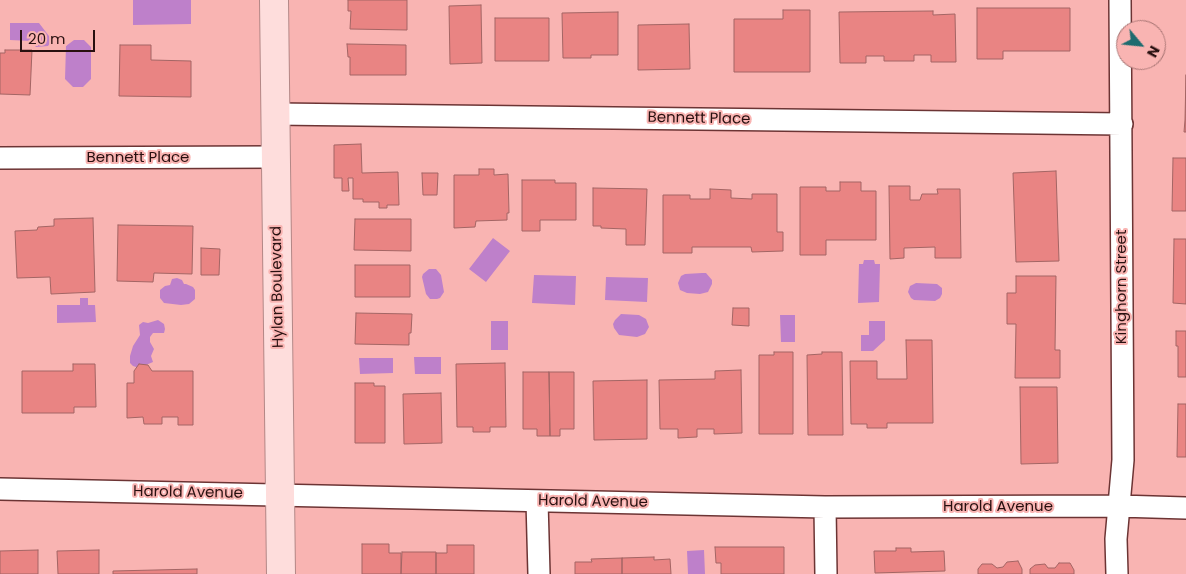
<!DOCTYPE html>
<html>
<head>
<meta charset="utf-8">
<style>
  body { margin:0 }
  #map { position:relative; width:1186px; height:574px; overflow:hidden; background:#f9b4b2; font-family:Poppins,sans-serif }
  canvas { display:block }
  .north { position:absolute; left:1116px; top:20px; width:50px; height:50px; box-sizing:border-box; background:#f9b4b2; border:1px solid #a57271; border-radius:50%; rotate:118deg; font-size:14px; font-weight:700; line-height:20px; text-align:center; color:#281010 }
  .north::after { content:''; display:block; margin:auto; width:18px; height:22px; background:#1e6b6f; clip-path:polygon(50% 0,100% 100%,50% 72%,0 100%) }
  .scale { position:absolute; left:20px; top:30px; width:75px; height:22px; box-sizing:border-box; border:2px solid #281010; border-top:0; padding-left:6px; font-size:15px; line-height:18px; white-space:nowrap; color:#281010; -webkit-text-stroke:4px #f9b4b2; paint-order:stroke }
</style>
</head>
<body>
<div id="map">
<canvas width="1186" height="574"></canvas>
<div class="north">N</div>
<div class="scale">20 m</div>
</div>
<script>
const c = document.querySelector('canvas').getContext('2d');
c.lineJoin = 'round';
function fill(path, color) { c.fillStyle = color; c.fill(path, 'evenodd'); }
const poly = rows => new Path2D(rows.map(r => 'M' + r).join(''));
function strokePath(path, color, width, dash) { c.strokeStyle = color; c.lineWidth = width; c.lineCap = dash ? 'butt' : 'round'; c.setLineDash(dash || []); c.stroke(path); }
function drawText(font, color, halo, rows, align = 'center') {
  c.font = font + ' Poppins,sans-serif'; c.lineWidth = 4; c.setLineDash([]); c.textBaseline = 'middle'; c.strokeStyle = halo; c.fillStyle = color; for (const [text, x, y, turn = 0] of rows) {
    c.save(); c.translate(x, y); c.rotate((+turn || 0) * Math.PI / 180); c.textAlign = isNaN(turn) ? turn : align; if (halo) c.strokeText(text, 0, 0); c.fillText(text, 0, 0); c.restore();
  }
}
const water = poly([
  [133,0,191,0,191,24,133,25],
  [10,23,39,23,52,40,48,46,36,47,31,41,10,40],
  [74,40,84,40,91,47,91,79,83,87,73,87,65,79,66,46],
  [493,238,510,251,486,282,469,269],
  [864,260,874,260,875,264,880,264,879,302,858,303,859,264,863,264],
  [429,269,436,269,441,275,444,292,440,298,437,299,430,299,426,294,422,277,423,274],
  [702,273,706,273,712,280,712,284,708,292,700,294,687,293,680,290,678,283,681,276,685,274],
  [534,275,576,276,575,305,532,303],
  [606,277,648,278,647,302,605,300],
  [177,278,182,280,184,284,186,284,193,287,195,290,195,299,189,304,181,305,164,303,160,298,160,290,165,286,170,285,172,279],
  [916,283,937,284,942,288,942,294,940,298,935,301,914,300,911,298,908,292,910,286],
  [80,298,88,298,88,305,95,305,96,322,57,323,57,305,80,305],
  [621,314,639,315,646,319,649,327,645,334,637,337,619,335,614,328,613,324,615,320],
  [780,315,795,315,795,342,781,342],
  [158,320,164,324,165,329,164,333,153,333,150,337,150,342,154,349,151,356,153,362,139,368,133,366,130,363,130,356,133,346,140,335,139,325,143,322,148,323],
  [491,321,508,321,508,350,491,350],
  [869,321,885,321,885,340,873,351,861,351,861,335,869,335],
  [414,357,441,357,441,374,415,374],
  [359,358,393,358,393,373,360,374],
  [704,550,705,574,688,574,687,551]
]);
const building = poly([
  [348,0,407,0,407,30,350,29,351,11,348,11,348,0],
  [481,5,482,63,450,64,449,6,481,5],
  [977,8,1070,8,1070,51,1003,51,1003,59,977,59,977,8],
  [783,10,810,10,810,72,734,72,734,19,783,19,783,10],
  [933,11,933,15,955,14,956,62,931,62,931,55,914,55,914,61,884,61,884,56,866,56,866,63,840,63,839,12,933,11],
  [618,12,618,55,591,55,591,58,563,58,562,13,618,12],
  [495,18,549,18,549,61,495,61,495,18],
  [689,24,690,69,638,70,638,25,689,24],
  [347,44,406,45,406,75,350,75,350,57,348,57,347,44],
  [120,45,151,45,151,60,191,61,191,97,119,96,120,45],
  [5,50,32,50,30,95,0,94,0,53,5,53,5,50],
  [1186,75,1186,132,1184,132,1185,120,1186,75],
  [361,144,362,173,398,172,399,205,387,205,387,208,379,208,379,202,363,202,363,199,353,199,353,178,348,178,349,191,342,191,342,178,334,178,334,145,361,144],
  [1173,158,1186,158,1186,211,1172,211,1173,158],
  [479,169,494,169,494,175,508,174,509,213,507,213,507,220,476,221,475,227,454,228,454,175,479,175,479,169],
  [1056,171,1059,261,1016,262,1013,173,1056,171],
  [422,173,438,173,437,195,423,195,422,173],
  [522,180,555,180,555,183,576,183,576,220,540,220,540,231,522,231,522,180],
  [840,182,861,182,861,191,876,191,876,240,826,240,826,255,800,255,800,187,826,187,826,191,840,191,840,182],
  [889,186,910,186,910,200,920,200,922,194,938,194,937,189,960,189,961,258,935,258,935,247,904,248,904,258,890,259,889,186],
  [593,188,647,189,645,245,626,245,626,229,601,228,601,226,593,226,593,188],
  [710,189,731,190,731,198,752,199,752,194,777,194,777,232,783,232,783,251,752,252,751,247,692,247,692,253,663,253,663,195,690,195,690,199,710,199,710,189],
  [93,218,95,292,51,294,50,277,17,278,15,231,37,230,38,227,54,226,54,219,93,218],
  [355,219,411,219,411,251,354,250,355,219],
  [118,225,193,226,192,274,154,273,153,282,117,281,118,225],
  [1174,239,1186,239,1186,304,1173,303,1174,239],
  [201,248,220,249,219,275,201,275,201,248],
  [355,265,410,265,410,297,355,297,355,265],
  [1016,276,1056,276,1055,350,1060,350,1060,378,1015,378,1016,324,1007,324,1007,293,1016,293,1016,276],
  [733,308,749,308,749,326,732,325,733,308],
  [356,313,412,314,411,333,409,333,409,345,355,344,356,313],
  [1176,331,1186,331,1186,377,1178,377,1178,346,1176,346,1176,331],
  [906,340,932,340,933,423,887,423,887,428,867,428,867,424,851,424,850,361,877,361,877,379,907,379,906,340],
  [774,352,793,352,793,434,759,434,759,355,774,355,774,352],
  [822,352,842,352,843,435,808,435,807,355,822,354,822,352],
  [505,363,506,427,490,427,490,432,473,432,473,427,457,427,456,364,505,363],
  [73,364,95,364,96,407,74,407,74,413,22,413,22,371,73,371,73,364],
  [139,364,148,365,152,371,193,371,193,425,178,425,178,417,162,417,162,424,144,424,143,417,127,418,127,383,134,383,134,371,139,364],
  [741,370,742,433,714,434,714,429,697,429,697,437,678,438,678,429,660,429,659,380,715,379,715,371,741,370],
  [523,372,549,372,550,436,537,436,537,429,523,429,523,372],
  [549,372,574,372,574,429,560,429,560,436,550,436,549,372],
  [647,380,647,439,594,440,593,381,647,380],
  [355,383,374,383,374,386,385,386,385,443,355,443,355,383],
  [1020,387,1057,387,1058,463,1021,464,1020,387],
  [441,393,442,443,404,444,403,394,441,393],
  [1178,404,1186,404,1186,457,1177,457,1178,404],
  [362,544,389,544,389,553,401,553,401,574,362,574,362,544],
  [447,545,474,545,474,574,436,574,436,553,447,553,447,545],
  [715,547,784,547,784,574,721,574,721,563,716,563,715,547],
  [896,548,911,548,911,552,944,551,945,571,875,573,874,551,896,551,896,548],
  [38,550,38,574,0,574,0,551,38,550],
  [99,550,99,574,58,574,57,551,99,550],
  [402,552,436,552,436,574,401,574,402,552],
  [654,557,654,560,670,559,671,574,622,574,622,558,654,557],
  [622,558,622,574,575,574,575,562,592,562,591,559,622,558],
  [1018,561,1022,569,1022,574,978,574,978,569,982,564,992,564,997,568,1003,567,1007,562,1018,561],
  [1059,563,1070,563,1074,570,1074,574,1030,574,1030,569,1035,565,1045,564,1048,568,1055,568,1059,563],
  [197,569,197,574,113,574,113,571,197,569]
]);
const minor = poly([
  [275,114,1122,124],
  [0,158,276,157],
  [0,489,825,507,1119,506,1186,508],
  [537,501,539,574],
  [825,507,826,574],
  [1117,574,1116,539,1123,460,1120,0]
]);
const primary = poly([
  [274,0,281,574]
]);
const streetNames = [
  ["Bennett Place",699,119,1],
  ["Bennett Place",138,158],
  ["Hylan Boulevard",278,287,-91],
  ["Kinghorn Street",1122,287,-90],
  ["Harold Avenue",188,493,1],
  ["Harold Avenue",593,502,1],
  ["Harold Avenue",998,507]
];
fill(water, '#be80ca');
fill(building, '#e98483');
strokePath(building, '#a36564', 1);
strokePath(minor, '#6c3434', 24);
strokePath(primary, '#b38786', 30);
strokePath(minor, '#fff', 21);
strokePath(primary, '#fedddc', 28);
drawText('15px', '#281010', '#f9b4b2', streetNames);
</script>
</body>
</html>
